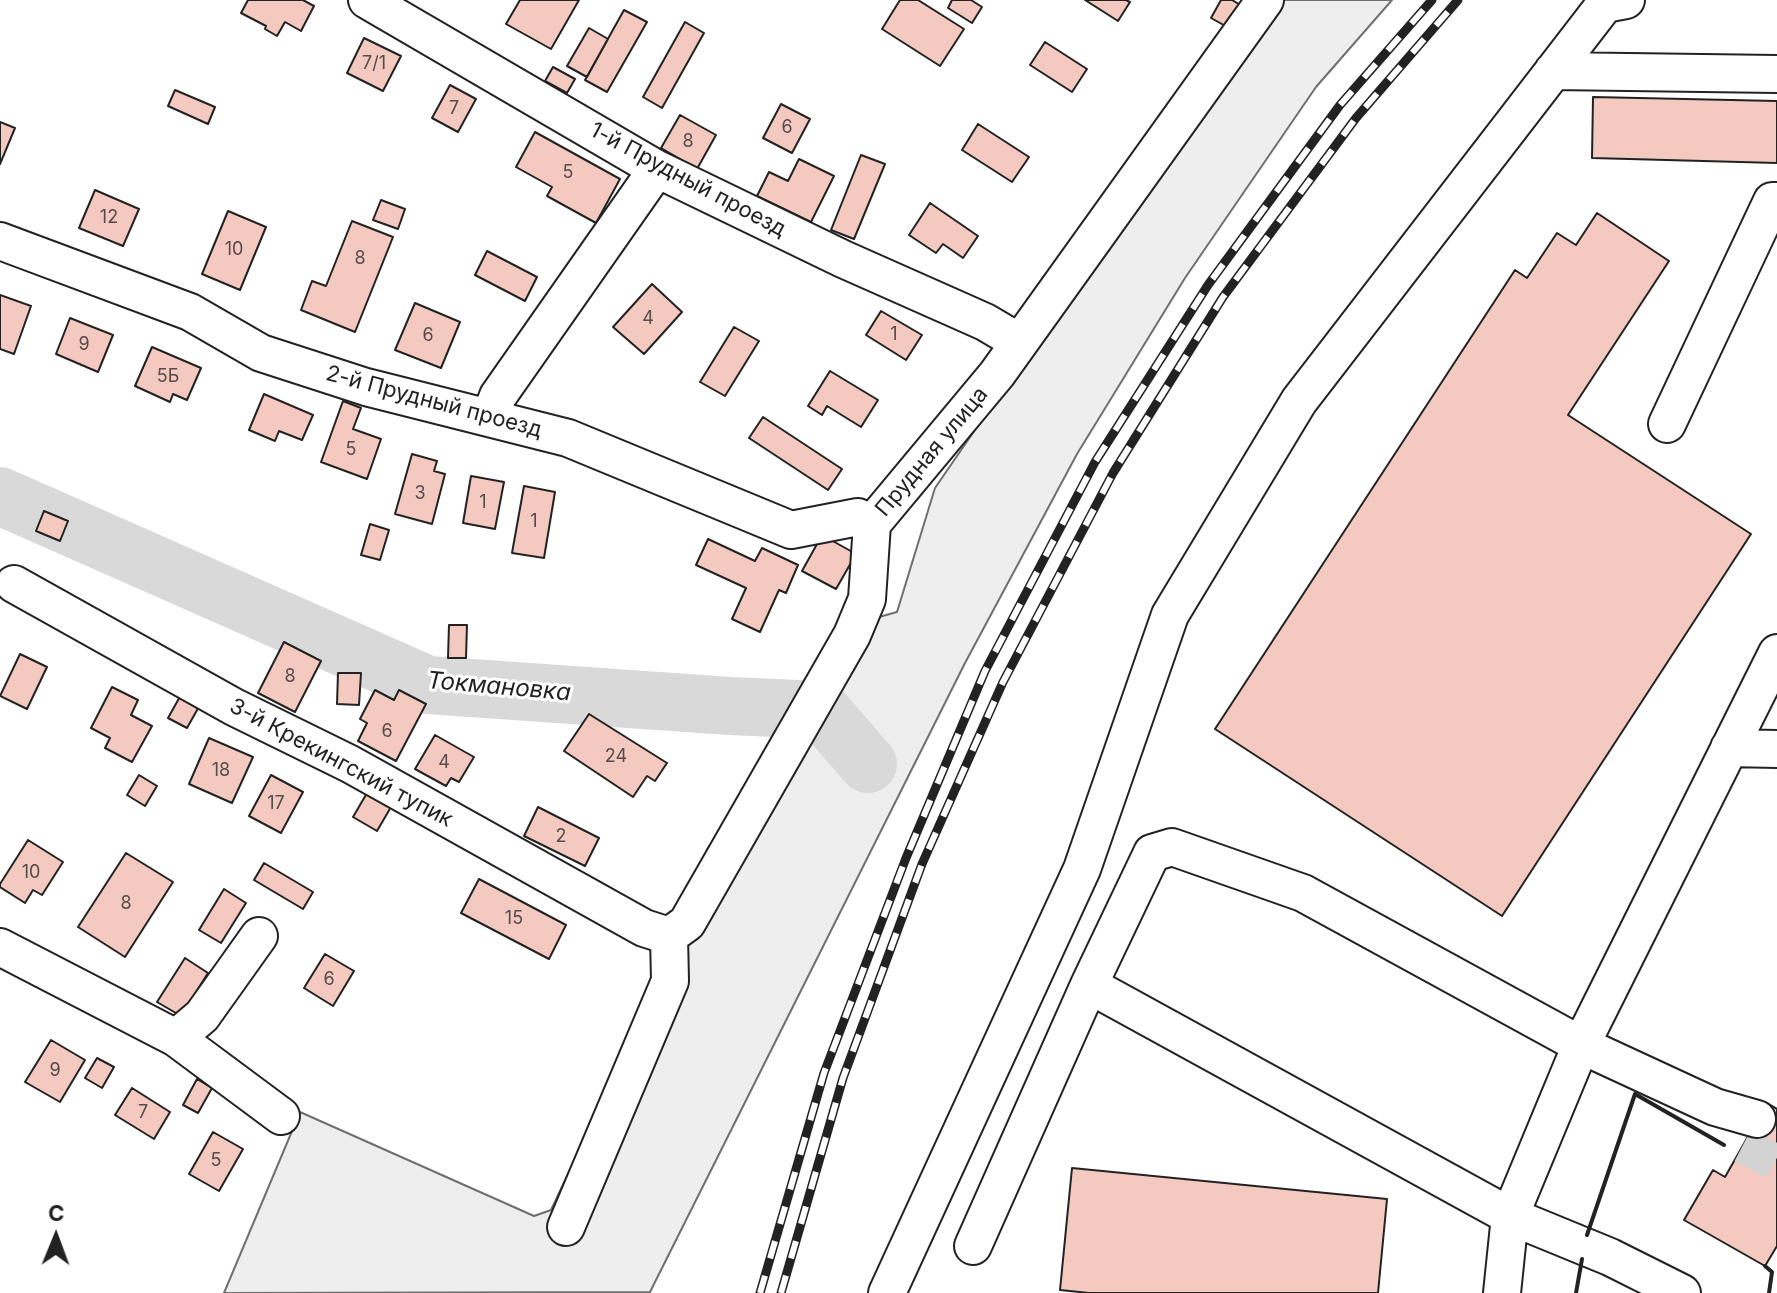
<!DOCTYPE html>
<html>
<head>
<meta charset="utf-8">
<style>
  body { margin:0 }
  #map { position:relative; width:1777px; height:1293px; overflow:hidden; background:#fff; font-family:Inter,sans-serif }
  canvas { display:block }
  .north { position:absolute; left:16px; top:1197px; width:80px; height:80px; -webkit-text-stroke:6px #fff; paint-order:stroke; rotate:1deg; font-size:22px; font-weight:700; line-height:32px; text-align:center; color:#222 }
  .north::after { content:''; display:block; margin:auto; width:28px; height:36px; background:#222; clip-path:polygon(50% 0,100% 100%,50% 72%,0 100%) }
</style>
</head>
<body>
<div id="map">
<canvas width="1777" height="1293"></canvas>
<div class="north">С</div>
</div>
<script>
const c = document.querySelector('canvas').getContext('2d');
c.lineJoin = 'round';
function fill(path, color) { c.fillStyle = color; c.fill(path, 'evenodd'); }
const poly = rows => new Path2D(rows.map(r => 'M' + r).join(''));
function strokePath(path, color, width, dash) { c.strokeStyle = color; c.lineWidth = width; c.lineCap = dash ? 'butt' : 'round'; c.setLineDash(dash || []); c.stroke(path); }
function drawText(font, color, halo, rows, align = 'center') {
  c.font = font + ' Inter,sans-serif'; c.lineWidth = 6; c.setLineDash([]); c.textBaseline = 'middle'; c.strokeStyle = halo; c.fillStyle = color; for (const [text, x, y, turn = 0] of rows) {
    c.save(); c.translate(x, y); c.rotate((+turn || 0) * Math.PI / 180); c.textAlign = isNaN(turn) ? turn : align; if (halo) c.strokeText(text, 0, 0); c.fillText(text, 0, 0); c.restore();
  }
}
const green = poly([
  [1283,0,1392,0,1316,87,1185,278,1077,454,965,663,650,1292,224,1293,300,1112,534,1216,551,1210,620,1064,678,914,708,848,742,808,836,629,897,612,935,488,1193,113,1283,0]
]);
const river = poly([
  [0,496,428,685,730,706,821,710,868,764]
]);
const building = poly([
  [248,0,303,0,314,6,301,31,285,22,277,36,265,29,266,26,241,13,248,0],
  [520,0,579,0,551,49,506,24,520,0],
  [900,0,918,0,964,29,940,66,882,29,900,0],
  [952,0,971,0,982,7,972,23,948,8,952,0],
  [1085,0,1126,0,1130,2,1118,21,1085,0],
  [1221,0,1232,0,1242,6,1229,28,1211,18,1221,0],
  [624,10,647,22,607,92,585,80,624,10],
  [685,22,704,33,662,108,643,97,685,22],
  [589,28,608,39,587,77,567,66,589,28],
  [364,38,401,56,383,91,347,73,364,38],
  [1045,42,1087,69,1072,92,1030,65,1045,42],
  [553,67,575,79,567,93,545,81,553,67],
  [450,85,476,99,458,132,432,118,450,85],
  [175,90,215,107,208,124,168,106,175,90],
  [1593,97,1777,101,1777,163,1592,158,1593,97],
  [781,104,810,119,792,153,763,138,781,104],
  [680,115,716,135,697,169,661,148,680,115],
  [0,122,15,128,0,164,0,122],
  [978,124,1029,157,1012,182,962,150,978,124],
  [535,132,620,179,596,223,547,196,552,187,516,167,535,132],
  [861,155,885,164,854,239,831,230,861,155],
  [799,159,834,176,811,222,757,196,769,172,788,181,799,159],
  [95,190,139,209,123,246,79,228,95,190],
  [381,200,405,209,398,229,373,220,381,200],
  [930,203,978,236,963,258,943,244,936,253,909,235,930,203],
  [228,211,266,227,240,290,202,274,228,211],
  [1597,213,1669,261,1568,415,1751,534,1502,916,1215,729,1515,270,1527,278,1557,233,1576,245,1597,213],
  [352,221,393,237,355,332,301,310,312,281,326,286,352,221],
  [487,251,537,277,525,301,475,275,487,251],
  [652,284,682,312,644,354,613,327,652,284],
  [0,295,31,306,14,354,0,349,0,295],
  [415,303,460,322,441,368,395,350,415,303],
  [881,311,922,335,906,360,866,335,881,311],
  [70,318,113,335,98,372,56,354,70,318],
  [734,327,759,341,725,396,700,382,734,327],
  [152,347,201,368,187,400,173,394,170,402,135,386,152,347],
  [830,371,878,400,861,427,827,406,822,415,808,406,830,371],
  [264,394,313,415,302,440,279,431,275,441,249,430,264,394],
  [343,401,361,408,353,429,381,439,367,479,321,462,343,401],
  [763,417,842,469,828,490,749,438,763,417],
  [412,454,437,461,434,471,445,474,432,524,395,514,412,454],
  [471,476,504,482,495,529,463,523,471,476],
  [524,486,555,492,544,558,512,553,524,486],
  [44,511,68,521,60,541,36,531,44,511],
  [370,524,389,530,380,560,361,555,370,524],
  [822,535,856,554,836,589,802,571,822,535],
  [708,539,755,561,762,548,798,565,786,593,779,590,760,632,732,619,746,588,696,565,708,539],
  [449,625,467,625,466,658,448,658,449,625],
  [284,642,321,661,295,712,258,693,284,642],
  [20,654,47,667,27,709,0,696,20,654],
  [338,673,361,673,359,705,337,704,338,673],
  [112,687,138,700,131,715,152,726,132,762,105,748,110,738,91,728,112,687],
  [375,690,394,700,399,690,426,704,396,761,358,741,367,723,360,719,375,690],
  [182,693,201,703,187,728,168,718,182,693],
  [589,714,667,763,655,781,647,776,633,797,564,751,589,714],
  [435,735,474,757,459,782,451,778,446,786,415,769,435,735],
  [209,738,253,757,232,803,189,784,209,738],
  [139,775,157,786,145,806,127,795,139,775],
  [271,775,303,792,281,833,249,816,271,775],
  [367,793,391,807,377,831,353,817,367,793],
  [538,807,599,838,585,866,524,836,538,807],
  [28,840,63,862,42,895,33,890,25,903,0,887,0,884,28,840],
  [126,853,173,882,125,957,78,927,126,853],
  [264,863,313,892,303,909,254,880,264,863],
  [479,879,566,925,549,959,461,913,479,879],
  [224,889,246,903,221,943,199,930,224,889],
  [325,954,354,971,333,1006,304,988,325,954],
  [185,958,208,973,181,1016,157,1002,185,958],
  [51,1040,85,1060,60,1102,25,1082,51,1040],
  [97,1058,114,1067,102,1088,85,1078,97,1058],
  [197,1079,212,1088,198,1113,183,1105,197,1079],
  [132,1088,170,1112,154,1139,115,1115,132,1088],
  [1767,1103,1777,1109,1777,1246,1765,1266,1684,1220,1713,1170,1725,1177,1767,1103],
  [213,1132,243,1149,219,1191,189,1174,213,1132],
  [1072,1168,1387,1199,1378,1293,1089,1293,1060,1290,1072,1168]
]);
const minorTunnel = poly([
  [1743,1145,1777,1163]
]);
const minor = poly([
  [367,0,657,169,843,259,985,322,1019,342],
  [1553,71,1777,74],
  [0,241,190,312,261,353,366,387,568,438,791,530,858,517,872,524],
  [490,417,498,396,657,169],
  [1667,424,1772,201,1777,201],
  [14,584,234,707,350,764,644,928,669,936],
  [1729,748,1777,749],
  [669,936,687,923,852,635,867,599,872,524,997,374,1265,0],
  [0,947,176,1038,281,1116],
  [176,1038,202,1016,259,936],
  [566,1227,670,981,669,936],
  [973,1246,1089,985],
  [887,1293,1082,869,1170,615,1299,401,1605,4,1626,0],
  [1502,1293,1510,1216,1581,1045,1777,653],
  [1682,1293,1610,1257,1510,1216,1089,985,1152,853,1172,847,1303,893,1581,1045,1715,1107,1757,1119]
]);
const rail = poly([
  [760,1293,824,1073,906,858,985,671,1095,462,1208,285,1340,105,1432,0],
  [781,1293,843,1078,922,864,1003,682,1113,473,1223,297,1356,118,1458,0]
]);
const wall = poly([
  [1587,1235,1635,1094,1724,1145],
  [1765,1266,1772,1272,1769,1293],
  [1576,1293,1582,1259]
]);
const numberNames = [
  ["7/1",374,64],
  ["7",454,109],
  ["6",787,128],
  ["8",688,142],
  ["5",568,173],
  ["12",109,218],
  ["10",234,250],
  ["8",360,259],
  ["4",648,319],
  ["1",894,335],
  ["6",428,336],
  ["9",84,345],
  ["5Б",168,377],
  ["5",351,450],
  ["3",420,494],
  ["1",483,503],
  ["1",534,522],
  ["8",290,677],
  ["6",387,732],
  ["24",616,757],
  ["4",444,763],
  ["18",221,771],
  ["17",276,804],
  ["2",561,837],
  ["10",31,873],
  ["8",126,904],
  ["15",514,919],
  ["6",329,980],
  ["9",55,1071],
  ["7",143,1113],
  ["5",216,1161]
];
const streetNames = [
  ["1-й Прудный проезд",688,180,28],
  ["2-й Прудный проезд",434,402,15],
  ["Прудная улица",932,452,-50],
  ["3-й Крекингский тупик",341,763,28]
];
const waterNames = [
  ["Токмановка",499,687,5]
];
fill(green, '#eee');
strokePath(green, '#6f6f6f', 2);
strokePath(river, '#d9d9d9', 58);
fill(building, '#f3c9c0');
strokePath(building, '#222', 2);
strokePath(minorTunnel, '#d3d3d3', 36, [36, 18]);
strokePath(minor, '#222', 40);
strokePath(minor, '#fff', 36);
strokePath(rail, '#222', 9);
strokePath(rail, '#fff', 6, [18]);
strokePath(wall, '#222', 4);
drawText('18px', '#564c4a', null, numberNames);
drawText('22px', '#222', '#fff', streetNames);
drawText('italic 24px', '#222', '#fff', waterNames);
</script>
</body>
</html>
